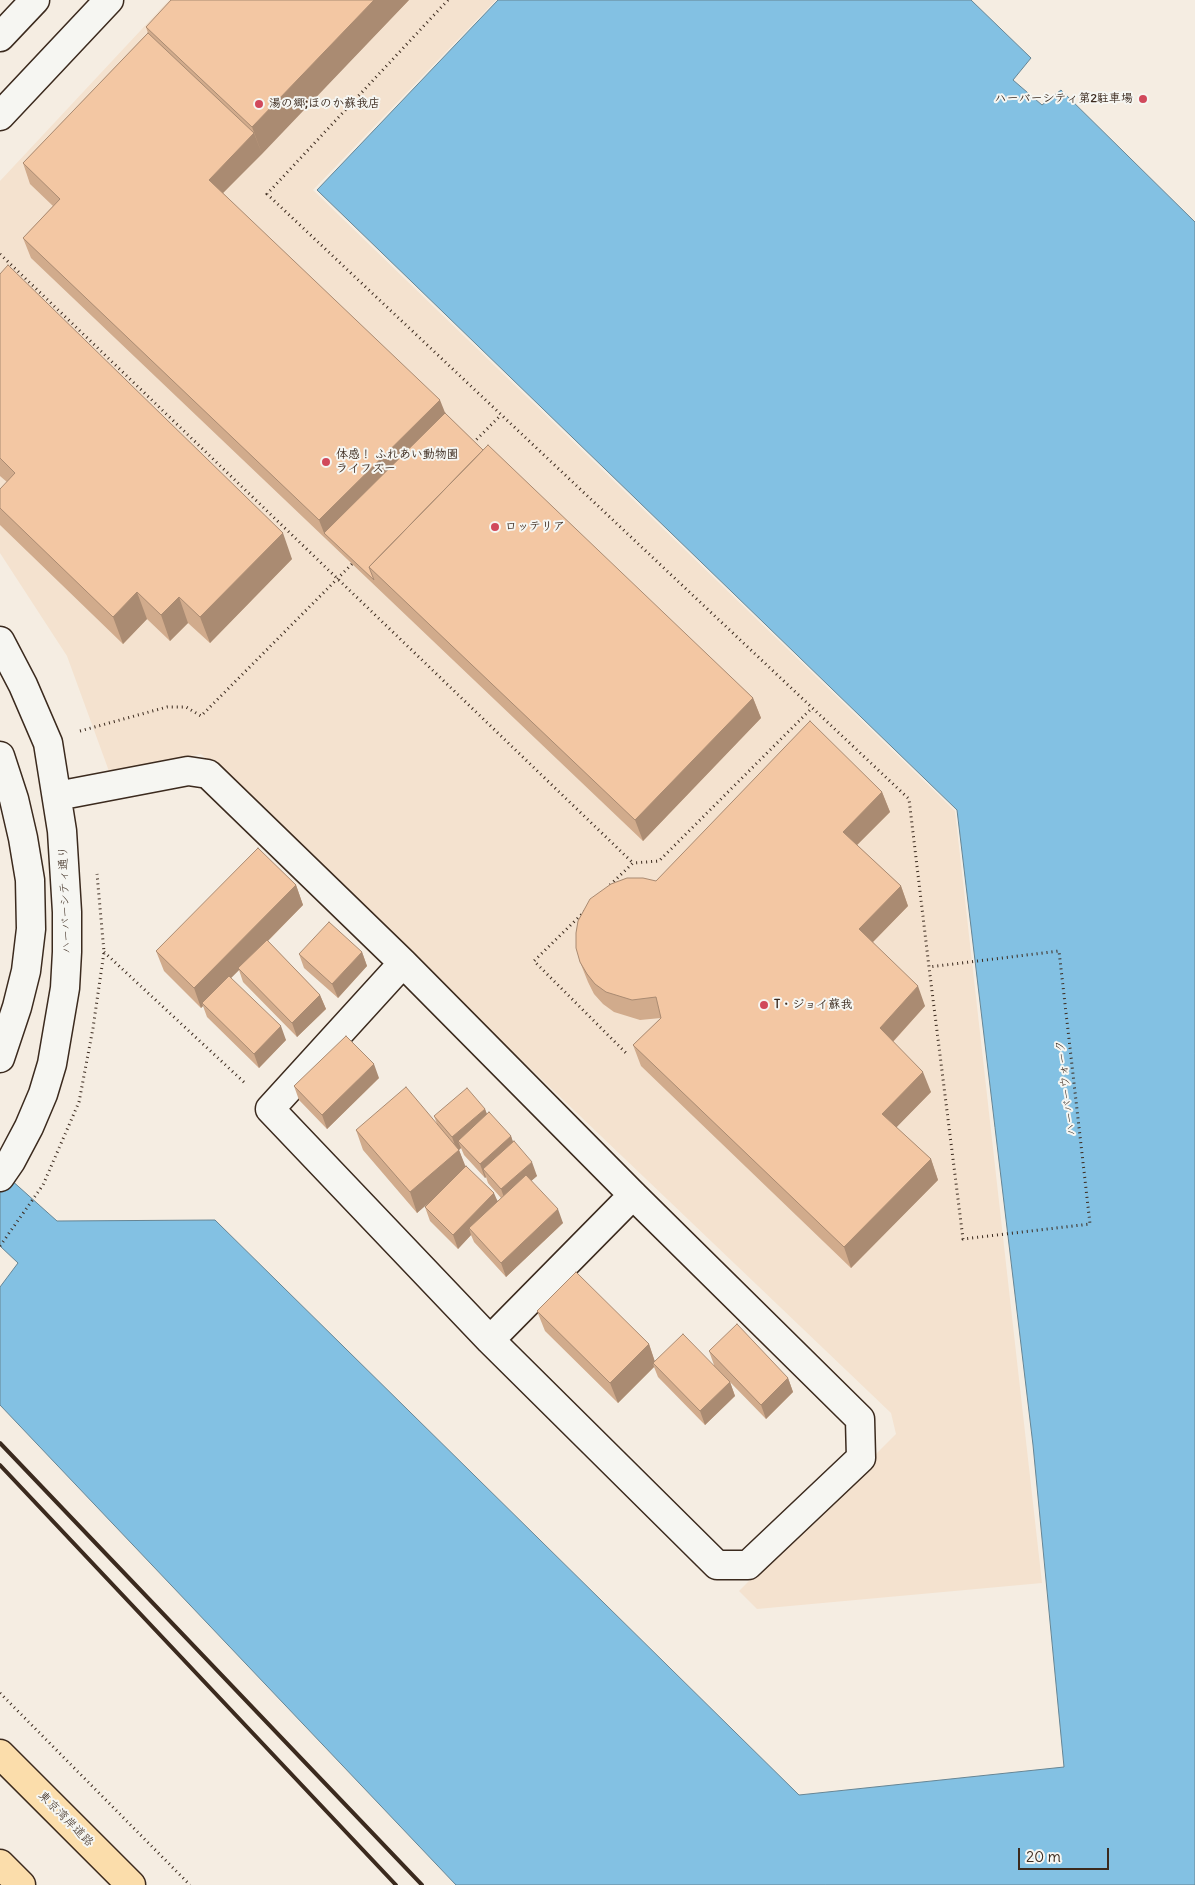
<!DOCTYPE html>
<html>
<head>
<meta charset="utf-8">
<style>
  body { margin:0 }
  #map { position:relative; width:1195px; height:1885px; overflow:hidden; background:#f5ede2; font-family:Delius,sans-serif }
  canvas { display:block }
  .scale { position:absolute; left:1018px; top:1848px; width:91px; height:22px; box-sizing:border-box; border:2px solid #3b2a1e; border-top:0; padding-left:6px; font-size:15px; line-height:18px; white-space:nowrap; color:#3b2a1e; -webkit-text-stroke:4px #f6f6f2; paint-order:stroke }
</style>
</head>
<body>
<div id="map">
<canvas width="1195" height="1885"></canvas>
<div class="scale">20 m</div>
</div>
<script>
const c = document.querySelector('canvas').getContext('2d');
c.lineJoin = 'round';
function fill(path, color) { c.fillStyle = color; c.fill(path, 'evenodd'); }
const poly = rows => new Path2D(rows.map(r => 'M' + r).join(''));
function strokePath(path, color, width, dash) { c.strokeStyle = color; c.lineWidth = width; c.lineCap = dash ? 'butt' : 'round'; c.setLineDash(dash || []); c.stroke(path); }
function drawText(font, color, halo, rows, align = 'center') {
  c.font = font + ' Delius,"Klee One",sans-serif'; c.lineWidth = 4; c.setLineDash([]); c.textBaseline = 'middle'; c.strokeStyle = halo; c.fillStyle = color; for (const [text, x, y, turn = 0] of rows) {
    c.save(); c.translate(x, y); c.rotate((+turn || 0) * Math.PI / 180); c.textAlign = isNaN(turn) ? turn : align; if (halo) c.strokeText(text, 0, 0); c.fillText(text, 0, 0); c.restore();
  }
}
const built = poly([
  [169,0,496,0,313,190,955,811,1042,1583,757,1609,739,1591,896,1434,891,1413,201,754,110,774,67,656,0,553,0,181]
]);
const water = poly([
  [498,0,971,0,1031,58,1013,80,1042,105,1061,90,1195,222,1195,1885,456,1885,0,1405,0,1287,18,1263,0,1246,0,1170,57,1221,215,1220,799,1795,1064,1767,1033,1445,957,810,317,190,498,0]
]);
const path = poly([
  [448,0,267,194,909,799,929,967,963,1239,1090,1224,1059,951,929,967],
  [0,254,633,863],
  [473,443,501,415],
  [80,731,167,707,186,707,201,716,354,562],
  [610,885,633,863,659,861,812,708],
  [585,911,534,961,627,1054],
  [104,952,246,1084],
  [0,1246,43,1185,79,1102,93,1028,104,952,97,874],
  [0,1693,190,1885]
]);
const minor = poly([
  [0,37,35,0],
  [0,116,109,0],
  [0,641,23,685,48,743,62,831,67,912,67,952,65,988,52,1064,43,1094,29,1127,11,1161,0,1177],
  [0,756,14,799,23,838,30,880,31,929,26,971,17,1007,0,1058],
  [57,796,188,771,208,774,403,963,633,1195,860,1419,861,1458,748,1565,717,1565,490,1340,270,1109,403,963],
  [490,1340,633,1195]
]);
const highway = poly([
  [0,1754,131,1885],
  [0,1864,21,1885]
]);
const rail = poly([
  [0,1443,422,1885],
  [0,1465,396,1885]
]);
const wall = poly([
  [409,0,223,193,445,413,483,450,753,698,761,718,643,841,31,258,23,238,53,206,30,184,23,163,148,33,146,27],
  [0,274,292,559,210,643,188,623,170,641,147,619,123,644,0,525,0,489,7,482,0,476],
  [882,792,890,812,857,845,901,886,908,906,873,942,925,1006,893,1042,931,1092,896,1127,931,1159,938,1180,851,1268,641,1066,633,1045,661,1018,640,1020,614,1012,603,1004,594,994,588,982,580,962,656,881],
  [296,885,303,905,268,941,320,995,326,1009,297,1037,243,982,239,970,231,978,286,1040,259,1068,207,1017,203,1006,201,1008,164,971,156,951],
  [362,952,367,966,338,998,304,968,299,954],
  [379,1078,327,1129,299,1100,294,1086],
  [485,1109,487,1114,511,1136,513,1143,537,1176,531,1181,563,1223,506,1277,474,1242,471,1235,458,1249,430,1221,425,1207,436,1196,417,1213,363,1150,356,1130,437,1124,434,1116],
  [461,1148,464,1155,485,1178,486,1177,488,1183,501,1198,498,1201,465,1167,459,1150],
  [537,1311,649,1344,655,1362,714,1365,709,1351,788,1378,793,1392,766,1419,730,1382,735,1396,705,1425,658,1377,654,1367,618,1403,545,1331]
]);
const shadedWall = poly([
  [374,0,409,0,262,154,252,127],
  [254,133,262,154,216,200,209,180],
  [440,400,448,420,324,533,319,520],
  [283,533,292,559,210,643,200,617],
  [137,592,147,619,123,644,113,617],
  [179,597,188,623,170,641,161,615],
  [753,698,761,718,643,841,635,820],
  [882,792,890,812,850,852,843,832],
  [296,885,303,905,239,970,238,968,239,970,204,1005,202,1003,203,1006,201,1008,194,988],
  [901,886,908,906,866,949,859,929],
  [362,952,367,966,338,998,332,984],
  [918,986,925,1006,887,1048,880,1028],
  [320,995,326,1009,297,1037,292,1023],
  [281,1026,286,1040,259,1068,254,1054],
  [374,1064,379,1078,327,1129,322,1115],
  [923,1072,931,1092,889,1135,882,1114],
  [485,1109,490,1123,458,1141,461,1148,459,1150,467,1170,417,1213,410,1192,457,1151,452,1137],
  [511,1136,516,1150,483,1169,486,1177,485,1178,480,1164],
  [931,1159,938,1180,851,1268,844,1247],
  [532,1162,537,1176,506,1203,501,1189],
  [494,1193,500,1207,469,1228,471,1235,458,1249,453,1235],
  [558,1209,563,1223,506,1277,501,1263],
  [649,1344,656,1365,653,1363,654,1367,618,1403,610,1383],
  [788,1378,793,1392,766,1419,761,1405],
  [730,1382,735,1396,705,1425,700,1411]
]);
const building = poly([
  [171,0,374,0,252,127,146,27,171,0],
  [148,33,254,133,209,180,440,400,319,520,23,238,60,199,23,163,148,33],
  [8,265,283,533,200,617,179,597,161,615,137,592,113,617,0,508,0,489,15,473,0,458,0,274,8,265],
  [445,413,483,450,369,567,374,580,324,533,445,413],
  [488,445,753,698,635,820,369,567,488,445],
  [810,721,882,792,843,832,901,886,859,929,918,986,880,1028,923,1072,882,1114,931,1159,844,1247,633,1045,661,1018,656,997,632,1000,606,992,595,984,587,974,580,962,576,948,576,933,578,921,590,899,611,884,627,878,643,878,656,881,810,721],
  [258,848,296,885,194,988,156,951,258,848],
  [329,922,362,952,332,984,299,954,329,922],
  [267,940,320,995,292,1023,238,968,267,940],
  [229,976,281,1026,254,1054,202,1003,229,976],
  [346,1036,374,1064,322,1115,294,1086,346,1036],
  [406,1087,459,1150,410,1192,356,1130,406,1087],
  [467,1088,485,1109,452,1137,434,1116,467,1088],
  [489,1112,511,1136,480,1164,458,1141,489,1112],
  [514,1141,532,1162,501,1189,483,1169,514,1141],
  [466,1166,494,1193,453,1235,425,1207,466,1166],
  [526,1175,558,1209,501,1263,469,1228,526,1175],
  [576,1272,649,1344,610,1383,537,1311,576,1272],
  [737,1324,788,1378,761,1405,709,1351,737,1324],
  [683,1334,730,1382,700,1411,653,1363,683,1334]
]);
const markers = [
  [1143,99,5,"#d1495b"],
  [259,104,5,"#d1495b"],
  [326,462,5,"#d1495b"],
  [495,527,5,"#d1495b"],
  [764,1005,5,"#d1495b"]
];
const poiNames = [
  ["ハーバーシティ第2駐車場",1133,99,"right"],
  ["湯の郷;ほのか蘇我店",269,104],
  ["体感！ ふれあい動物園",336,455],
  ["ライフズー",336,469],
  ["ロッテリア",505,527],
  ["T・ジョイ蘇我",774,1005]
];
const streetNames = [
  ["ハーバーシティ通り",65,900,-92],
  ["ハーバーウォーク",1066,1088,-97],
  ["東京湾岸道路",66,1819,45]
];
fill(built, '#f4e2cf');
fill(water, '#83c1e3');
strokePath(water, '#668594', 1);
strokePath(minor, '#3b2a1e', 31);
strokePath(highway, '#3b2a1e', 31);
strokePath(path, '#3b2a1e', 3, [1, 4]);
strokePath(minor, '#f6f6f2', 28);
strokePath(highway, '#fbddab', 28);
strokePath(rail, '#3b2a1e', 4);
fill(wall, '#d1ab8c');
fill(shadedWall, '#aa8b72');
fill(building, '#f3c7a3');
strokePath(building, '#aa8b72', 1);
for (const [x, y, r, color] of markers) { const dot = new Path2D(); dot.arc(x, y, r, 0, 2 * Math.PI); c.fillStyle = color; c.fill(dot); strokePath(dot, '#f6f6f2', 2); }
drawText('bold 12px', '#3b2a1e', '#f6f6f2', poiNames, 'left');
drawText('12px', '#3b2a1e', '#f6f6f2', streetNames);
</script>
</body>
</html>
